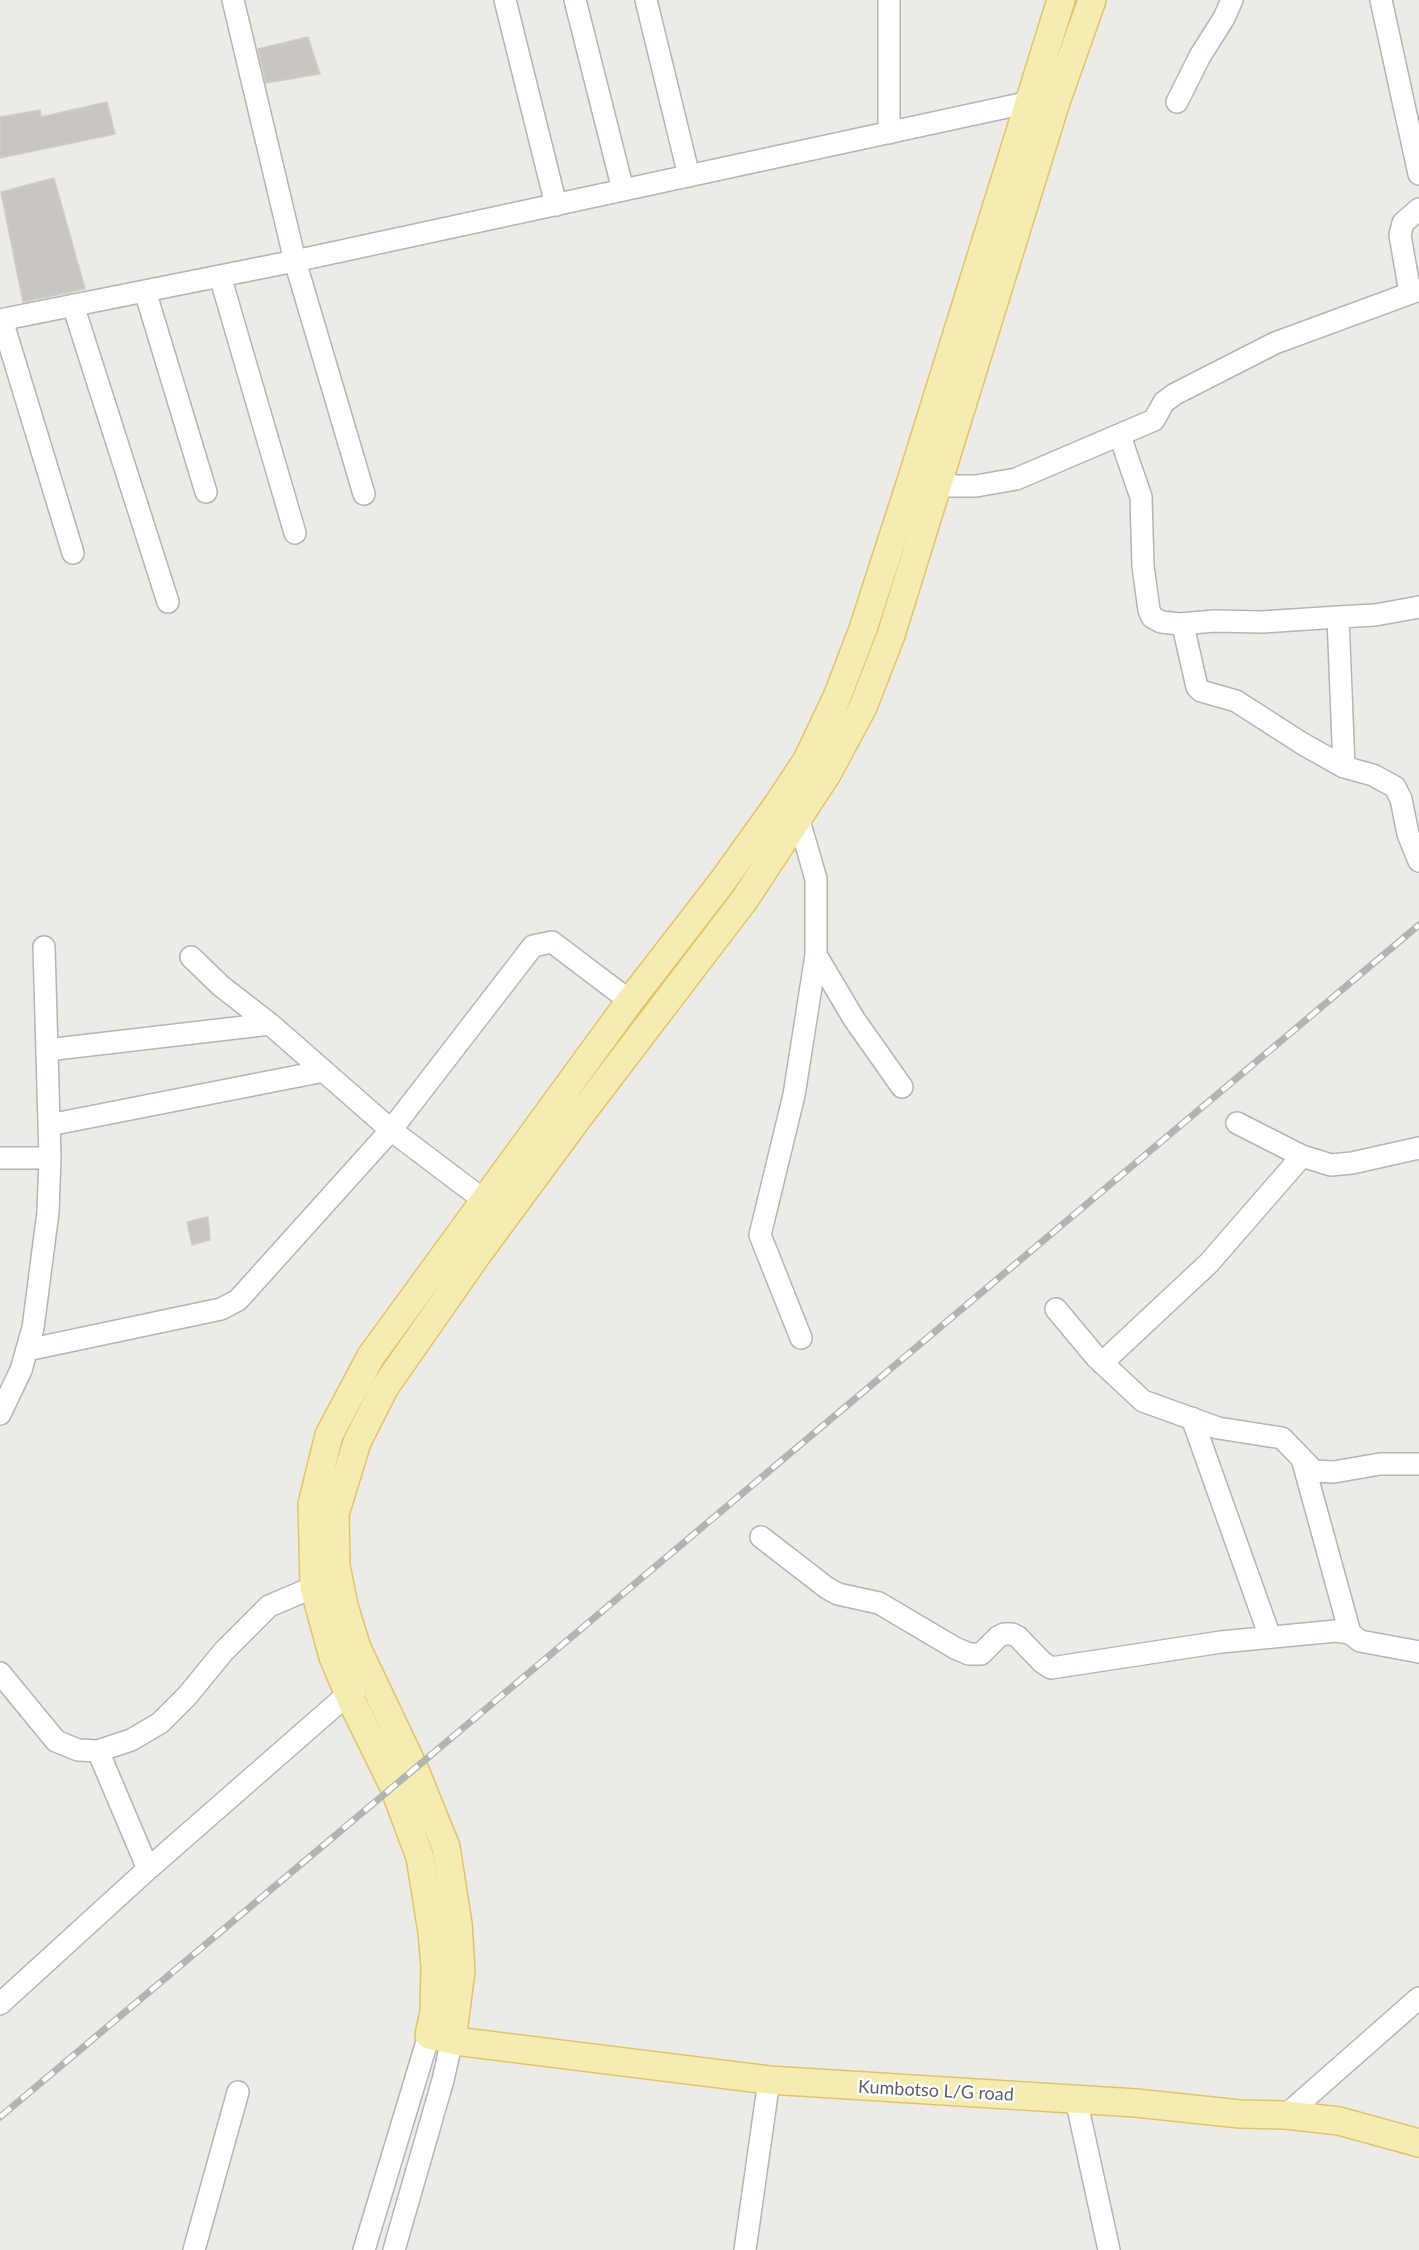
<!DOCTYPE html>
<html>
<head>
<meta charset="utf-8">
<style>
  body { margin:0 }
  canvas { display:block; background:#edebe5 }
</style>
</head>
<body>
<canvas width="1419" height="2250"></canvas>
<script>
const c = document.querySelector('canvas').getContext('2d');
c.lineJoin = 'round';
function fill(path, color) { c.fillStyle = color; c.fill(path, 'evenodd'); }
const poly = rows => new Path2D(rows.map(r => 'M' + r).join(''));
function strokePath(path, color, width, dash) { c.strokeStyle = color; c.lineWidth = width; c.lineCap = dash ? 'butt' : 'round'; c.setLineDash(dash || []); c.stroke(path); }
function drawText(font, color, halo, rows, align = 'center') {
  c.font = font + ' Lato,sans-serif'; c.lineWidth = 4.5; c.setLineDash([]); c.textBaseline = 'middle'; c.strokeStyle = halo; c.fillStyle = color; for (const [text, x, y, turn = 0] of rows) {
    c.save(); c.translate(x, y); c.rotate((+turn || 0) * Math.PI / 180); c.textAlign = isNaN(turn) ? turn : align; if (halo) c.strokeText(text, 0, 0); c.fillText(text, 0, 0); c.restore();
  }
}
const building = poly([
  [308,37,320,74,266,83,258,49,308,37],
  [107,102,115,134,0,158,0,117,40,110,41,117,107,102],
  [54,178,85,289,23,302,1,192,54,178],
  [208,1217,210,1240,192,1245,187,1222,208,1217]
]);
const minor = poly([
  [233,0,295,261,364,494],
  [505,0,556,205],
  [575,0,623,190],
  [646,0,689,176],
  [889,0,889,133],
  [1381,0,1419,174],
  [1177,102,1200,56,1224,18,1232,0],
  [220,276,295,533],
  [145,291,206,492],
  [1410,293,1400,235,1403,223,1419,209],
  [73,305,168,602],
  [0,320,295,261,1030,102],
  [2,320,73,553],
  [1120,436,1141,497,1143,566,1149,610,1152,617,1161,622,1180,624,1184,630,1197,687,1201,691,1236,701,1303,744,1344,767,1373,775,1395,787,1401,799,1408,834,1419,861],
  [938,486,976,486,1016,479,1154,420,1164,402,1175,394,1275,343,1419,290],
  [1338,617,1344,767],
  [1180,624,1214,621,1262,622,1338,617,1375,615,1419,607],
  [798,817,816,879,816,955,854,1019,902,1087],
  [191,957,221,986,270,1024,391,1130,485,1201],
  [47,1050,270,1024],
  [1237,1123,1302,1156,1331,1165,1352,1163,1419,1148],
  [49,1125,324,1071],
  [0,1158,50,1158],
  [1056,1309,1096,1357,1143,1401,1218,1428,1282,1438,1314,1471,1334,1472,1380,1464,1419,1464],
  [801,1338,760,1235,794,1095,816,955],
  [27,1350,221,1309,238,1300,391,1130,533,946,552,942,630,1001],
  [1102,1363,1209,1263,1302,1156],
  [0,1414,21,1370,33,1328,48,1212,50,1158,44,947],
  [1192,1418,1270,1637],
  [1303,1462,1350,1633],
  [761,1537,827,1588,838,1594,879,1603,955,1648,969,1654,981,1654,998,1637,1004,1634,1012,1634,1018,1637,1042,1662,1051,1668,1221,1642,1336,1631,1350,1633,1360,1641,1419,1652],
  [0,1673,56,1741,78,1750,98,1751,131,1740,160,1723,187,1696,224,1651,269,1606,314,1587],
  [148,1869,348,1694,361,1685],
  [0,2004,148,1869,98,1751],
  [1076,2099,1109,2250],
  [1286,2115,1419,1998],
  [194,2250,238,2092],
  [364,2250,429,2035],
  [394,2250,443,2080,452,2040],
  [745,2250,769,2080]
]);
const major = poly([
  [1061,0,912,478,863,629,837,697,807,760,778,804,722,882,630,1001,371,1356,329,1435,312,1504,314,1587,333,1657,352,1702,393,1785,420,1857,432,1932,435,1966,434,2012,429,2035,463,2042,769,2080,1136,2103,1240,2114,1286,2115,1339,2121,1419,2143],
  [452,2040,461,1971,458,1924,446,1847,414,1768,357,1648,344,1606,336,1566,335,1514,357,1442,385,1387,477,1255,578,1118,745,899,827,774,863,707,891,635,1055,105,1092,0]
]);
const rail = poly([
  [0,2117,1419,925]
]);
const streetNames = [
  ["Kumbotso L/G road",936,2091,3]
];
fill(building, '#c9c6c1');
strokePath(building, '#d1cdc4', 1.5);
strokePath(minor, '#b2b4b8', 24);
strokePath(major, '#e1c26a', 30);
strokePath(minor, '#fff', 21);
strokePath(major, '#f5ecb1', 27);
strokePath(rail, '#b2b3b3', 7);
strokePath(rail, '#fff', 4.5, [14]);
drawText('18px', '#5c5f63', '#fff', streetNames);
</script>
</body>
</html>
